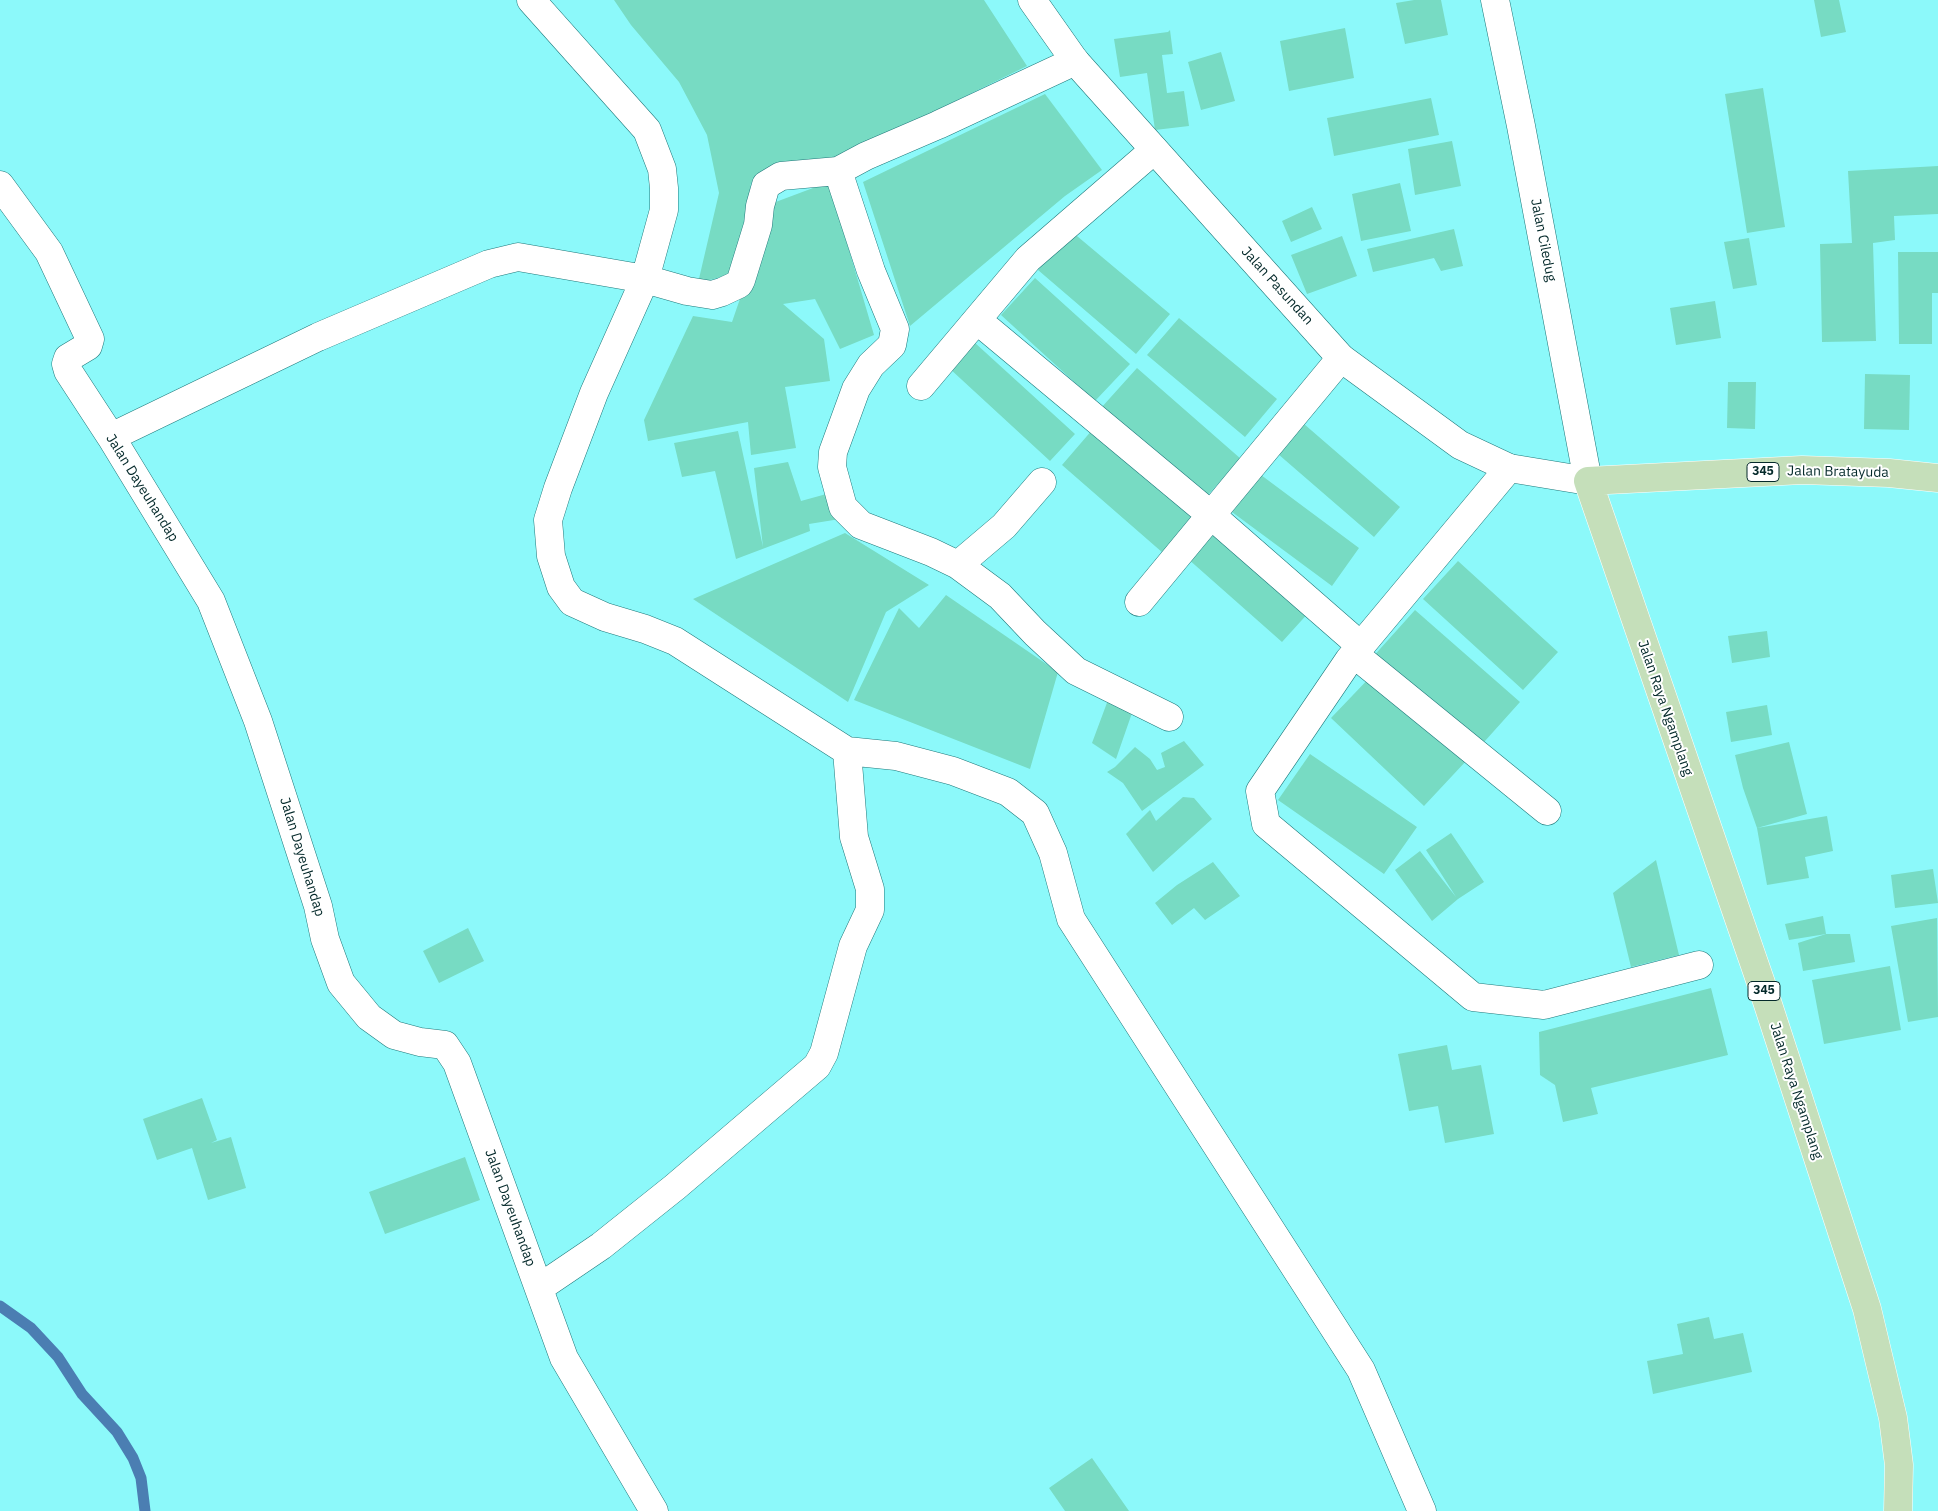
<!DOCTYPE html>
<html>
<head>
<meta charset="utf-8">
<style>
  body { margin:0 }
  canvas { display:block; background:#8cf9fa }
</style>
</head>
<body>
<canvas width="1938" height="1511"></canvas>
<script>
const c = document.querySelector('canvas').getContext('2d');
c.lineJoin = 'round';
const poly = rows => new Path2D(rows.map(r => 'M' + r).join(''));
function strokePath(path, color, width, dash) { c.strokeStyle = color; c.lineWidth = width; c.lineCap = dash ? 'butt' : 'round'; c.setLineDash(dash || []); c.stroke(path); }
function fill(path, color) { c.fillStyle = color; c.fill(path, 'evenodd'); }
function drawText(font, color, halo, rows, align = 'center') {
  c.font = font + ' "IBM Plex Sans",sans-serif'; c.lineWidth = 4; c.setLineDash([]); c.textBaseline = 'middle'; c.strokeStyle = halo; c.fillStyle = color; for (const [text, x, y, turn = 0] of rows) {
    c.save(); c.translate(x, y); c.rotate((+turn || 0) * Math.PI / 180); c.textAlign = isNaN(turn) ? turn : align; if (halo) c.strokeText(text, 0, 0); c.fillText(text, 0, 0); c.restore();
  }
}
const stream = poly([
  [0,1306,31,1328,58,1357,82,1394,117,1432,133,1458,141,1478,145,1511]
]);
const building = poly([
  [614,0,984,0,1027,66,839,158,772,165,751,183,736,273,698,283,719,193,707,135,679,82,631,25],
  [1414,0,1441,0,1448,35,1405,44,1396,3],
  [1814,0,1839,0,1846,32,1821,37],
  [1345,28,1354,78,1289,91,1280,41],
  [1170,30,1173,54,1162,55,1167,93,1184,91,1189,126,1155,130,1147,73,1120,77,1114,39,1168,32],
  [1221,52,1235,101,1201,110,1188,62],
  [1763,88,1785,227,1747,233,1725,94],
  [1045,94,1102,170,1065,196,910,326,863,182],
  [1431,98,1439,135,1334,156,1327,118],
  [1452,141,1461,186,1415,195,1408,149],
  [1938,166,1938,214,1894,216,1895,240,1873,243,1876,341,1822,342,1820,244,1852,243,1848,171],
  [829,182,874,335,840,349,815,299,783,304,824,339,830,381,785,387,796,448,751,455,748,422,648,441,644,420,693,316,732,322,773,203],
  [1400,183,1411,231,1361,241,1352,194],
  [1312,207,1322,229,1291,242,1282,221],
  [1454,229,1463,266,1441,271,1434,258,1373,272,1367,249],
  [1071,231,1170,314,1136,354,1038,270],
  [1342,236,1357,276,1307,294,1291,255],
  [1749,238,1757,285,1733,289,1724,242],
  [1898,252,1938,252,1938,293,1932,293,1932,344,1899,344],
  [1035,278,1130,364,1095,401,1001,315],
  [1715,301,1721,338,1676,345,1670,308],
  [1179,318,1277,399,1245,437,1147,355],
  [974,342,1075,434,1050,461,949,368],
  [1137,368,1241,459,1204,499,1101,408],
  [1865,374,1910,375,1909,430,1864,429],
  [1728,382,1756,382,1755,429,1727,428],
  [1304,424,1400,507,1374,537,1278,454],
  [1093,429,1194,517,1163,553,1062,465],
  [738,431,763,547,754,468,788,462,801,501,830,493,840,519,809,524,810,531,736,559,715,471,682,477,674,443],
  [1261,475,1359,548,1332,586,1232,512],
  [1216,527,1311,610,1282,642,1187,558],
  [845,533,929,585,886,612,848,702,693,599],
  [1458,561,1558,652,1523,690,1423,599],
  [946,595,1058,672,1030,769,854,700,899,608,919,628],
  [1415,610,1520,702,1476,751,1371,659],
  [1767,631,1770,657,1732,663,1728,636],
  [1374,673,1467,760,1424,806,1331,718],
  [1108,700,1132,713,1116,759,1092,743],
  [1767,705,1772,735,1731,742,1726,712],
  [1184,741,1204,765,1142,811,1123,783,1107,772,1115,767,1135,747,1150,759,1157,770,1165,767,1161,753],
  [1789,742,1807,814,1757,828,1827,816,1833,851,1805,857,1809,878,1767,885,1757,828,1743,788,1735,755],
  [1310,754,1417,827,1384,874,1278,800],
  [1183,797,1194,798,1212,819,1153,872,1126,834,1150,810,1156,821],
  [1451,833,1484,882,1458,899,1432,921,1395,870,1420,851,1456,897,1426,850],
  [1656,860,1679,955,1631,967,1613,893],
  [1213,862,1240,896,1205,920,1194,908,1172,925,1155,903,1177,885],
  [1933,869,1938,903,1895,908,1891,875],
  [1823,916,1826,934,1850,934,1855,962,1803,971,1798,943,1826,934,1789,940,1785,924],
  [1937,918,1938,1017,1908,1022,1891,926],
  [468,928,484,961,439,983,423,951],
  [1890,966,1901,1030,1824,1044,1812,980],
  [1711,988,1728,1055,1591,1088,1598,1114,1563,1122,1555,1085,1540,1075,1539,1032],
  [1447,1045,1452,1070,1481,1065,1494,1134,1445,1143,1438,1106,1409,1111,1398,1054],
  [202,1098,217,1140,211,1143,231,1137,246,1188,208,1200,192,1148,157,1160,143,1119],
  [465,1157,480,1200,385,1234,369,1192],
  [1709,1317,1714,1339,1743,1333,1752,1372,1653,1394,1647,1361,1683,1354,1677,1324],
  [1092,1458,1129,1511,1065,1511,1049,1488]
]);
const minor = poly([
  [531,0,647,130,662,169,664,188,664,210,645,279,594,393,558,488,548,520,551,556,561,587,572,602,605,617,645,629,675,641,847,751,896,756,953,771,1008,792,1035,813,1053,853,1071,919,1361,1370,1422,1511],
  [838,171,871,271,895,329,892,345,871,365,856,389,833,452,832,467,843,507,861,525,931,552,958,565,1000,596,1035,633,1076,671,1169,717],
  [0,185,49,252,90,339,88,346,68,358,66,364,68,371,111,437,211,601,258,721,318,906,325,939,341,983,369,1017,394,1035,420,1042,445,1045,457,1063,564,1358,654,1511],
  [977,320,1211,515,1361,646],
  [921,386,1028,259,1154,150],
  [111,437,318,337,489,264,518,257,645,279,687,291,712,295,722,292,739,284,741,280,758,225,760,206,766,185,781,176,838,171,866,156,938,125,1075,61],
  [1509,468,1349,660,1260,791,1266,824,1473,997,1544,1005,1699,965],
  [958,565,1004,526,1042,482],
  [1139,602,1341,358],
  [1354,654,1547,811],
  [539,1288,601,1246,675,1187,817,1066,824,1053,853,946,870,910,870,889,854,837,847,751]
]);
const tertiary = poly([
  [1032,0,1075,61,1341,358,1460,445,1509,468,1588,481]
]);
const secondary = poly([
  [1495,0,1521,126,1588,481]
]);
const primary = poly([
  [1898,1511,1899,1465,1893,1418,1867,1309,1761,983,1588,481,1802,470,1889,473,1938,478]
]);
const shields = [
  [1763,472,32],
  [1764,991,32]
];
const shieldNames = [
  ["345",1763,472],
  ["345",1764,991]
];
const streetNames = [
  ["Jalan Ciledug",1543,240,79],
  ["Jalan Pasundan",1277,286,48],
  ["Jalan Bratayuda",1838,472,1],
  ["Jalan Dayeuhandap",142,488,58],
  ["Jalan Raya Ngamplang",1665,708,71],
  ["Jalan Dayeuhandap",302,857,73],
  ["Jalan Raya Ngamplang",1796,1091,72],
  ["Jalan Dayeuhandap",510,1208,70]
];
strokePath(stream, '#4b7eb2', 11);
fill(building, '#77dbc3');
strokePath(minor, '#1f797b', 29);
strokePath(tertiary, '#1f797b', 29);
strokePath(secondary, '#1f797b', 29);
strokePath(primary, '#fff', 29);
strokePath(minor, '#fff', 28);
strokePath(tertiary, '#fff', 28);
strokePath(secondary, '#fff', 28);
strokePath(primary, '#c5dfba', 28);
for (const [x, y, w] of shields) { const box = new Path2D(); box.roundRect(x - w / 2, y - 9.5, w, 19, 4); c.fillStyle = '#fff'; c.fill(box); strokePath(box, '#04292a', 1); }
drawText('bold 12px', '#04292a', null, shieldNames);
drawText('14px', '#04292a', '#fff', streetNames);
</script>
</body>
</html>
